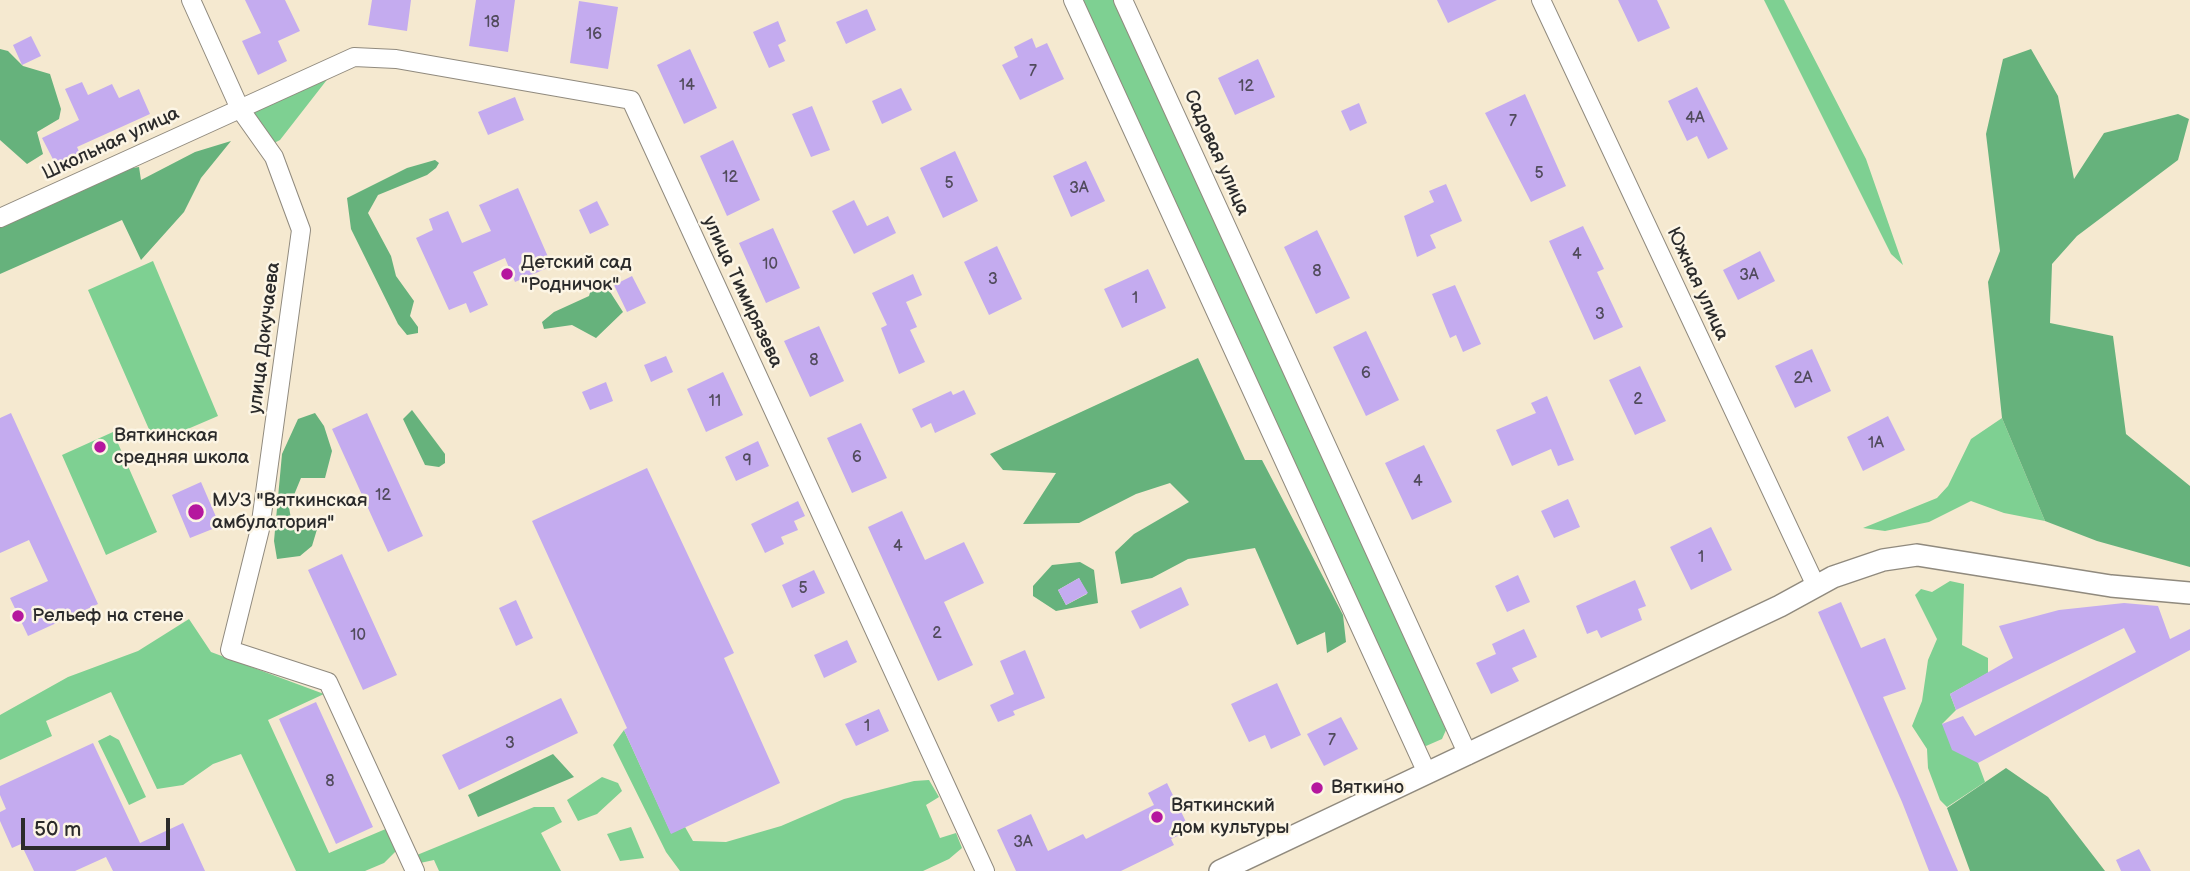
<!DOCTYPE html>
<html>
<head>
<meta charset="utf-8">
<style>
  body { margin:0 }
  #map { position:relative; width:2190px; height:871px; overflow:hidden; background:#f5e9d0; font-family:"Balsamiq Sans",sans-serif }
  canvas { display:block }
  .scale { position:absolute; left:21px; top:818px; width:149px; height:32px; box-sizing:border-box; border:4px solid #2b2b2b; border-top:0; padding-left:9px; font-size:21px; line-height:24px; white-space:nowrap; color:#2b2b2b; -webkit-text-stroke:5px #fcf5e5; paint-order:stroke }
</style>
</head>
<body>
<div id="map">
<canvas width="2190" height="871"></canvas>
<div class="scale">50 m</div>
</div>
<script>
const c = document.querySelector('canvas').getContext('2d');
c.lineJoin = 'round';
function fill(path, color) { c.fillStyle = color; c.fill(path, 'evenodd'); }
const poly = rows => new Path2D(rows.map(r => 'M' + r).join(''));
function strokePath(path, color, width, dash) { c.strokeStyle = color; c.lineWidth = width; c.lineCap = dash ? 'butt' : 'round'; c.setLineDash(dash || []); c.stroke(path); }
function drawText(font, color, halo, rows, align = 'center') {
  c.font = font + ' "Balsamiq Sans",sans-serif'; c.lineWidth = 5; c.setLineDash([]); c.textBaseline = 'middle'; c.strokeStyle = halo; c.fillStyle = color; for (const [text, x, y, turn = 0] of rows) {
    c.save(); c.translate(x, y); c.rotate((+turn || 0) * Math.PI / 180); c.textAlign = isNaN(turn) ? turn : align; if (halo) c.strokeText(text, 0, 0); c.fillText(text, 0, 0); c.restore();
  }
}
const green = poly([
  [1078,0,1115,0,1446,730,1442,739,1426,746,1419,742],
  [1764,0,1784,0,1866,159,1903,265,1891,254],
  [333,72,280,140,274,143,253,111],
  [153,261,218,416,155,443,88,290],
  [2002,418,2045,521,2004,513,1971,501,1929,522,1885,531,1863,528,1937,498,1948,486,1971,439],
  [113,432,157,532,106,555,62,455],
  [1950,581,1964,584,1962,645,1988,658,1988,673,1950,694,1956,710,1942,724,1978,763,1985,782,1947,807,1940,800,1928,768,1927,749,1912,726,1922,701,1928,660,1937,639,1915,595,1921,589,1932,592],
  [189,619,211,652,324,694,268,720,329,853,388,828,397,850,384,863,365,871,296,871,241,754,213,764,183,785,157,789,111,692,46,721,52,736,0,760,0,715,68,677,138,651],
  [624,730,671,833,685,827,693,841,726,842,781,826,844,799,914,781,929,780,939,797,926,805,940,838,956,833,962,848,949,859,923,871,680,871,666,852,613,745],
  [110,735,119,740,146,797,129,805,98,741],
  [602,777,618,783,622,791,597,814,578,821,567,800],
  [534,807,554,807,562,822,541,833,561,871,439,871,434,860,420,863,417,855],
  [631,827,644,858,620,861,607,834]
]);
const forest = poly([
  [0,49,8,51,23,66,50,74,61,109,59,119,37,132,43,154,27,164,0,140],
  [2031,49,2058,96,2074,179,2104,133,2178,114,2189,119,2178,160,2077,236,2052,264,2050,323,2113,336,2126,434,2190,486,2190,567,2097,541,2045,521,2002,418,1988,282,2000,251,1986,134,2003,59],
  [231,141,201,178,184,212,141,260,122,220,0,274,0,227,126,169,139,167,141,180,195,152],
  [435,160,439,163,436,168,427,175,378,195,368,213,391,256,396,276,414,301,410,316,418,327,418,333,407,335,398,324,351,229,347,198,407,168],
  [603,281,623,312,596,338,572,325,544,329,542,322,554,312,589,296,592,286],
  [1198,358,1245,460,1262,460,1343,615,1346,642,1327,653,1325,632,1297,645,1255,548,1188,559,1152,578,1121,584,1115,552,1134,534,1189,502,1170,483,1136,494,1079,523,1023,524,1056,473,1003,470,990,454],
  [412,410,445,454,445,463,439,467,425,465,403,419],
  [315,413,324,426,332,451,325,478,301,478,289,507,292,525,310,519,318,526,312,546,300,556,277,559,274,541,282,454,298,419],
  [1080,562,1094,570,1098,603,1056,611,1033,596,1033,586,1052,565],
  [1079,578,1087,594,1066,605,1058,590],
  [553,754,574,777,478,817,468,795],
  [2006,768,2048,797,2105,871,1970,871,1947,808]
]);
const building = poly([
  [245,0,285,0,300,31,278,41,287,61,258,75,242,41,261,33],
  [372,0,411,0,407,31,368,25],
  [476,0,515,0,508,52,469,46],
  [1437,0,1497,0,1448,23],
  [1618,0,1657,0,1670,28,1638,42],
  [579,1,618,7,608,69,570,63],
  [867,9,876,30,846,44,836,22],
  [778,21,786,41,778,45,785,61,769,68,753,32],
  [31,36,41,56,22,65,13,45],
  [1032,38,1036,48,1047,43,1064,79,1020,100,1002,65,1018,57,1014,47],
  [690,49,717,108,684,124,657,65],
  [1258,59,1275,97,1235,115,1218,78],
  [82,82,88,95,112,84,119,98,139,89,150,114,77,147,82,158,58,169,42,138,79,120,65,89],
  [1697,87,1728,149,1708,159,1697,136,1687,141,1668,101],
  [901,88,912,110,882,124,872,101],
  [1525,94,1566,186,1531,202,1485,113],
  [515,97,524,120,488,135,478,112],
  [1359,103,1367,123,1350,131,1341,111],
  [812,106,830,150,811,157,792,114],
  [733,140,760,200,727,216,700,156],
  [955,151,978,201,943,218,920,168],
  [1086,161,1105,201,1071,217,1053,176],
  [1446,184,1462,221,1430,235,1436,248,1417,257,1404,216,1434,202,1429,191],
  [518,188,552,266,515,282,505,258,473,272,488,305,470,313,466,303,449,310,416,238,433,230,429,219,448,211,462,243,491,231,479,205],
  [854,200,867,226,888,216,896,233,854,254,832,211],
  [597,201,609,225,590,234,579,210],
  [1583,226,1604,269,1597,272,1623,327,1594,340,1549,241],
  [773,228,800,288,766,303,739,243],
  [1317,230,1350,298,1316,314,1284,247],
  [997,246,1022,299,989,315,964,262],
  [1760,251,1775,281,1738,300,1723,270],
  [1148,269,1166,308,1122,328,1104,289],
  [913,274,922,295,906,302,917,327,910,330,925,362,899,374,881,328,887,325,872,293],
  [632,276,646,303,627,312,614,285],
  [1455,285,1481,344,1463,352,1456,335,1450,338,1432,294],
  [819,326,844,381,810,397,784,341],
  [1366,331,1399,400,1366,416,1333,347],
  [1812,349,1831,391,1795,408,1775,366],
  [666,356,673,372,651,382,644,365],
  [1640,366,1666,421,1635,435,1609,380],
  [723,372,743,415,706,432,687,389],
  [606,382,613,401,590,410,582,392],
  [964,390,976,414,935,433,931,423,921,428,912,409,951,391,953,395],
  [1547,396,1574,460,1558,466,1551,449,1512,466,1496,430,1536,413,1531,403],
  [11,413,98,604,28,636,10,598,48,581,29,540,0,553,0,418],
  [367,413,423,536,388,552,332,429],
  [1888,416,1905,450,1863,471,1847,437],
  [861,423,887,478,852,493,827,438],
  [758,441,769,466,736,481,725,457],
  [1424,445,1452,502,1412,520,1385,463],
  [647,468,734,653,724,658,780,783,671,834,624,730,627,728,532,521],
  [201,482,220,526,190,538,172,495],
  [1568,499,1580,527,1554,538,1541,511],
  [798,501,805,516,794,521,798,530,781,537,784,544,765,553,751,524],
  [902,511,925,560,964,542,984,583,944,602,973,665,938,681,868,527],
  [1711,527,1732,570,1691,590,1670,547],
  [342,554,397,675,363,690,308,570],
  [814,570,825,593,792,608,782,585],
  [1518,575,1530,602,1507,612,1495,586],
  [1079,578,1088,593,1066,605,1058,590],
  [1635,580,1646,606,1638,609,1642,620,1601,638,1597,630,1587,634,1576,606],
  [1181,587,1189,605,1140,629,1131,611],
  [516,600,533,638,516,646,499,608],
  [1841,602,1861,648,1885,638,1906,689,1883,697,1958,871,1929,871,1902,802,1818,612],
  [2124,603,2158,606,2170,639,2190,629,2190,650,1978,763,1952,750,1942,724,1963,716,1975,736,2136,652,2124,628,1956,710,1950,694,2013,658,1999,626,2059,610],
  [1524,629,1537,657,1512,668,1519,681,1491,694,1476,663,1496,654,1492,644],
  [847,640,857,662,824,678,814,655],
  [1025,650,1045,698,1013,711,1015,715,998,722,990,705,1014,694,1000,661],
  [1277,683,1301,735,1271,749,1265,735,1249,742,1231,704],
  [561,698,578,733,459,790,442,755],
  [316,702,373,827,336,844,279,719],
  [879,709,889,731,856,746,845,724],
  [1341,717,1358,749,1324,766,1307,734],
  [93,743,140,843,183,823,205,871,113,871,106,857,75,871,34,871,21,844,12,848,0,821,0,812,6,809,0,795,0,786],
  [1167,783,1190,830,1171,839,1174,845,1121,871,1016,871,997,830,1031,814,1048,851,1083,834,1086,839,1154,805,1148,793],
  [2139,849,2151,871,2121,871,2116,860]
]);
const minor = poly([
  [191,0,240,109,274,157,301,230,260,529,230,650,328,682,415,871],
  [1073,0,1427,773],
  [1123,0,1468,755],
  [1541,0,1816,586],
  [0,218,354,57,396,59,631,100,985,871]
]);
const tertiary = poly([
  [1220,871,1780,606,1833,577,1883,560,1917,555,2111,586,2190,593]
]);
const markers = [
  [507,274,7,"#b5179e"],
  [100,447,7,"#b5179e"],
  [196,512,9,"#b5179e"],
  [18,616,7,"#b5179e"],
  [1317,788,7,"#b5179e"],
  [1157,817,7,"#b5179e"]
];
const numberNames = [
  ["18",492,23],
  ["16",594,35],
  ["7",1033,72],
  ["14",687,86],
  ["12",1246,87],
  ["4А",1695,119],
  ["7",1513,122],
  ["5",1539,174],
  ["12",730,178],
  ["5",949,184],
  ["3А",1079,189],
  ["4",1577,255],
  ["10",770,265],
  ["8",1317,272],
  ["3А",1749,276],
  ["3",993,280],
  ["1",1135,299],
  ["3",1600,315],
  ["8",814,361],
  ["6",1366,374],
  ["2А",1803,379],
  ["2",1638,400],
  ["11",715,402],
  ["1А",1876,444],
  ["6",857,458],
  ["9",747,461],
  ["4",1418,482],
  ["12",383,496],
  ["4",898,547],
  ["1",1701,558],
  ["5",803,589],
  ["2",937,634],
  ["10",358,636],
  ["1",867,727],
  ["7",1332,741],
  ["3",510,744],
  ["8",330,782],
  ["3А",1023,843]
];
const streetNames = [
  ["Школьная улица",111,144,-25],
  ["Садовая улица",1216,153,66],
  ["Южная улица",1697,284,65],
  ["улица Тимирязева",742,292,65],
  ["улица Докучаева",265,338,-83]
];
const poiNames = [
  ["Детский сад",521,263],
  ["\"Родничок\"",521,285],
  ["Вяткинская",114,436],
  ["средняя школа",114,458],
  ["МУЗ \"Вяткинская",212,501],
  ["амбулатория\"",212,523],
  ["Рельеф на стене",32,616],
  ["Вяткино",1331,788],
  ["Вяткинский",1171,806],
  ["дом культуры",1171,828]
];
fill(green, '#7ed092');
fill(forest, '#66b27c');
fill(building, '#c4abef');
strokePath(minor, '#908a7e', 20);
strokePath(tertiary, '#908a7e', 24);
strokePath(minor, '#fff', 18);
strokePath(tertiary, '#fff', 21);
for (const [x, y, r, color] of markers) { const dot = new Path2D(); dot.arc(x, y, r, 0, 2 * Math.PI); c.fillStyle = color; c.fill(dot); strokePath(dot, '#fcf5e5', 2.5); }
drawText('16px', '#514b5c', null, numberNames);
drawText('19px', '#2b2b2b', '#fcf5e5', streetNames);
drawText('19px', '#2b2b2b', '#fcf5e5', poiNames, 'left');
</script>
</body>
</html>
